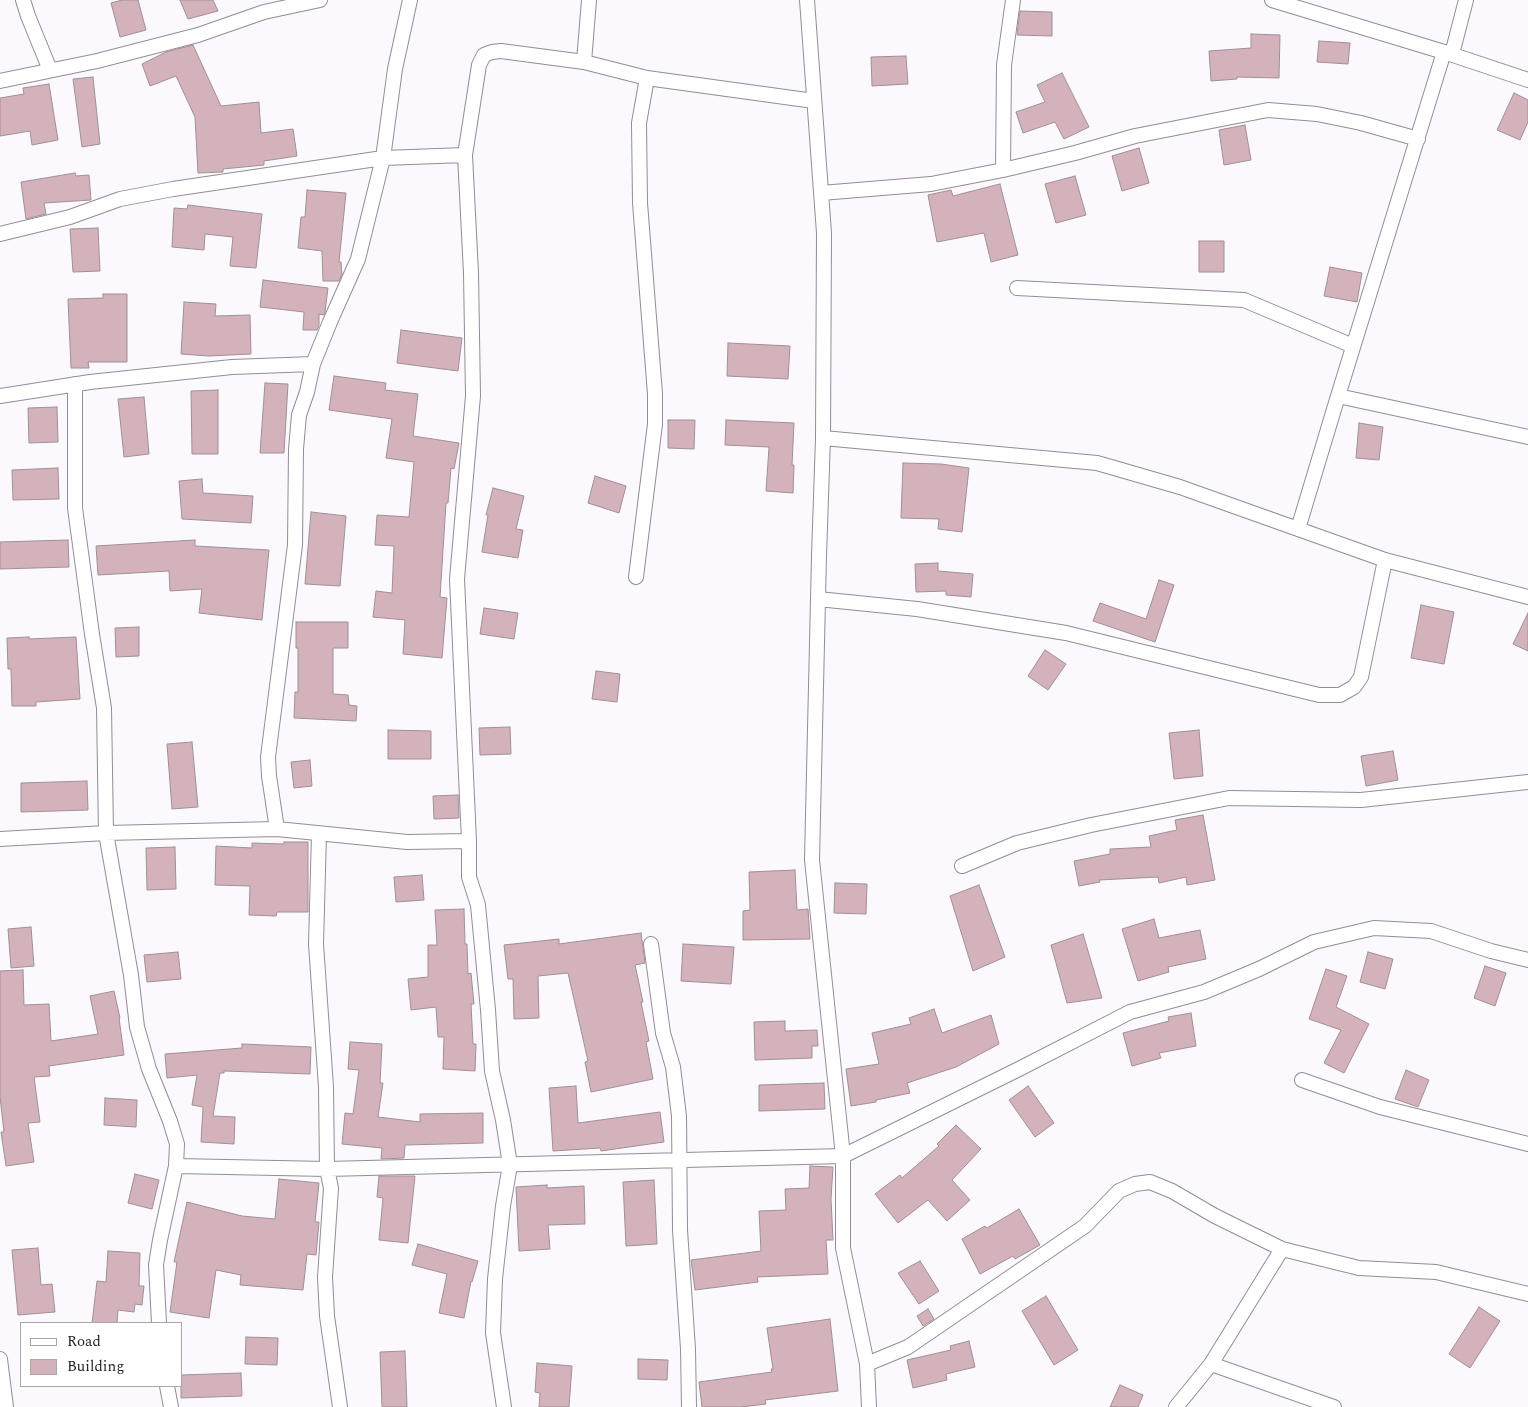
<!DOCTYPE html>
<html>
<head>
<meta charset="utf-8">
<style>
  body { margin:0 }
  #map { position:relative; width:1528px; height:1407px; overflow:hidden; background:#fbf8fe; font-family:Spectral,serif }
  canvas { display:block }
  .legend { position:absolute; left:20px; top:1322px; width:162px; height:65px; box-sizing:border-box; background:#fff; border:1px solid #a9a7a9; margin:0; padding:6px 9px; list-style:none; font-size:15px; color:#272429 }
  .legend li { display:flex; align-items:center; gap:10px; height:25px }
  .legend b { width:25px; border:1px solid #a9a7a9 }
</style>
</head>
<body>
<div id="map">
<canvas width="1528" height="1407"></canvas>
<ul class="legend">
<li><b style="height:6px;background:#fff"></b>Road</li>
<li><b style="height:14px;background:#d4b2bb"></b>Building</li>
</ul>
</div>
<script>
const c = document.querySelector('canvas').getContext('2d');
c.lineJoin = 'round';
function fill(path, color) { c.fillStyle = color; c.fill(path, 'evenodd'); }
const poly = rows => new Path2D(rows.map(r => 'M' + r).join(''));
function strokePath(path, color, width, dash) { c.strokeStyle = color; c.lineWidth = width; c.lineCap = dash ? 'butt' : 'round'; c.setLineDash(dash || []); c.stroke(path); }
const building = poly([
  [122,0,138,0,146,30,120,37,111,3,122,0],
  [180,0,213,0,218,11,188,19,180,0],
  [1020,11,1052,12,1052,36,1017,35,1020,11],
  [1251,34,1280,35,1279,78,1237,77,1237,79,1211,81,1209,51,1251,48,1251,34],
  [1319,41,1350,43,1348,64,1317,62,1319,41],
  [193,45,221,106,259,102,261,133,293,129,297,156,264,161,264,165,223,169,223,172,198,173,195,117,176,76,150,86,142,64,166,52,193,45],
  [906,56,908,84,872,86,871,57,906,56],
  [1062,73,1089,127,1064,139,1055,122,1023,133,1016,112,1045,102,1037,85,1062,73],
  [93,77,100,144,82,147,73,79,93,77],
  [49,84,58,140,32,145,30,131,0,136,0,98,24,94,23,88,49,84],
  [1514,93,1528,100,1528,122,1520,140,1497,130,1514,93],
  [1245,125,1251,160,1224,165,1219,130,1245,125],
  [1139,148,1149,183,1122,191,1112,156,1139,148],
  [75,173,76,176,89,175,91,200,44,203,46,214,26,219,21,182,75,173],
  [1075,176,1086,215,1056,223,1045,184,1075,176],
  [1000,184,1018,255,991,262,984,233,937,242,928,195,951,190,953,196,1000,184],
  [307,190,346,193,339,262,341,262,342,274,339,281,323,281,322,251,298,248,301,217,305,217,307,190],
  [188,205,262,214,256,268,230,266,233,237,205,234,204,250,172,247,174,208,187,209,188,205],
  [98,228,100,271,73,272,70,229,98,228],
  [1199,241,1224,241,1224,272,1199,272,1199,241],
  [1330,267,1362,273,1357,302,1324,296,1330,267],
  [263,280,328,288,325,312,324,315,319,314,319,325,317,330,303,330,304,312,260,307,263,280],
  [103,294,127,294,127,362,88,362,89,368,71,368,68,299,103,298,103,294],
  [184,302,216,304,215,316,250,315,251,354,209,356,181,354,184,302],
  [401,330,462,338,458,371,397,363,401,330],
  [728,343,790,346,788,379,727,376,728,343],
  [334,376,386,383,385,390,418,394,413,436,459,443,454,469,451,468,448,503,446,503,440,597,447,598,442,658,403,654,405,620,373,617,376,591,392,593,394,546,375,545,377,515,409,517,414,462,386,458,392,419,329,410,334,376],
  [265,383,288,384,284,453,260,453,265,383],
  [218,390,218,454,192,454,191,391,218,390],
  [144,397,149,454,124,457,118,399,144,397],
  [57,407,58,442,29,443,28,408,57,407],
  [668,420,695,420,694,449,668,448,668,420],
  [726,420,794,423,792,465,794,465,793,493,766,491,769,447,725,445,726,420],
  [1359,423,1383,427,1379,460,1356,458,1359,423],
  [903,463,941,464,969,468,962,532,938,529,939,519,901,518,903,463],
  [58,468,59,499,13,500,12,470,58,468],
  [595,476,626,486,619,513,588,503,595,476],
  [202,479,203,493,253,496,251,523,182,519,179,481,202,479],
  [493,488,524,496,516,529,523,530,518,558,482,552,488,515,486,515,493,488],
  [311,512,346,516,340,586,305,584,311,512],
  [68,540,69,567,0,569,0,542,68,540],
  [195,540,195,546,269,550,262,620,199,613,202,589,170,591,169,571,98,575,96,546,195,540],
  [938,563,938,571,973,574,971,597,946,595,946,591,916,592,915,564,938,563],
  [1159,580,1174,585,1155,642,1093,621,1100,603,1146,619,1159,580],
  [1421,605,1454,612,1444,664,1411,658,1421,605],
  [484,608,518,613,514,639,480,634,484,608],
  [1528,613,1528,651,1513,644,1528,613],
  [296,622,348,622,348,648,333,648,333,694,348,695,349,705,357,706,356,721,294,718,295,692,298,692,298,648,296,648,296,622],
  [139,627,139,656,116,657,115,628,139,627],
  [29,637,29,639,76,637,80,699,36,702,36,706,12,706,11,669,8,669,7,638,29,637],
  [1045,650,1066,664,1048,690,1028,676,1045,650],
  [596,671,620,674,617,702,592,699,596,671],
  [510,727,511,754,480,755,479,728,510,727],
  [388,730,431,731,431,759,388,759,388,730],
  [1199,730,1203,776,1174,779,1169,733,1199,730],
  [192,742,198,807,172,809,167,744,192,742],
  [1393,751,1398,780,1366,786,1361,756,1393,751],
  [310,760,312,786,294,788,291,762,310,760],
  [87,781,88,810,21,812,21,783,87,781],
  [458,795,459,818,434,819,433,796,458,795],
  [1203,815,1215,880,1187,885,1186,877,1159,883,1158,877,1099,880,1100,882,1079,886,1074,861,1110,854,1110,849,1151,847,1149,836,1177,830,1175,820,1203,815],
  [284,842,308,842,308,912,277,912,276,916,249,915,250,886,215,885,216,846,252,848,252,843,284,844,284,842],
  [175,847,176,889,147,890,146,848,175,847],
  [795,870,797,910,808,909,810,939,743,940,743,911,750,910,749,872,795,870],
  [422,875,424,900,396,902,394,877,422,875],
  [835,883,867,884,866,914,834,913,835,883],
  [979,885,1005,957,973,971,950,896,979,885],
  [464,909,465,944,467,944,468,974,471,973,474,1004,471,1004,473,1044,476,1044,475,1071,443,1069,444,1037,438,1037,436,1007,411,1010,408,979,428,977,428,945,437,945,435,910,464,909],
  [1154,919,1159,938,1200,930,1206,959,1168,967,1169,972,1138,981,1122,929,1154,919],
  [31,927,34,966,11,968,8,929,31,927],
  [641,933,645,963,635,965,643,1002,641,1002,649,1041,646,1042,653,1079,591,1092,585,1062,588,1061,568,973,538,976,539,1018,514,1019,513,979,508,979,504,945,559,939,559,944,641,933],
  [1083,934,1102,998,1067,1003,1051,945,1083,934],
  [683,944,734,947,731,984,681,981,683,944],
  [178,952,181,979,147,982,144,955,178,952],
  [1368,952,1393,959,1385,989,1360,982,1368,952],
  [1485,966,1506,973,1495,1006,1474,998,1485,966],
  [1326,969,1347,976,1336,1007,1369,1024,1344,1073,1324,1063,1341,1030,1309,1019,1326,969],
  [23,970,24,1005,49,1004,51,1041,98,1034,90,996,114,991,120,1018,119,1018,124,1055,49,1066,50,1076,34,1077,40,1122,28,1123,34,1162,6,1166,1,1132,4,1132,0,1097,0,971,23,970],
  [934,1009,942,1033,991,1015,999,1044,956,1067,907,1083,910,1093,876,1100,876,1102,851,1106,846,1069,879,1064,872,1033,911,1024,909,1018,934,1009],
  [1191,1013,1196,1046,1159,1053,1161,1058,1132,1066,1123,1033,1169,1021,1168,1017,1191,1013],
  [785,1021,785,1031,817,1030,818,1046,812,1046,812,1058,755,1060,754,1022,785,1021],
  [350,1042,382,1044,380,1083,383,1083,378,1117,420,1122,420,1114,483,1113,483,1143,405,1145,404,1158,381,1159,382,1148,342,1144,345,1113,353,1114,359,1070,348,1069,350,1042],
  [242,1044,311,1047,310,1074,224,1071,224,1073,220,1073,213,1116,235,1117,234,1144,201,1142,203,1107,192,1105,197,1075,167,1078,165,1054,242,1048,242,1044],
  [1406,1070,1429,1080,1418,1107,1395,1099,1406,1070],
  [824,1083,825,1109,759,1111,759,1085,824,1083],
  [576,1086,578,1123,660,1112,664,1142,601,1151,600,1148,553,1151,549,1088,576,1086],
  [1028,1086,1054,1123,1035,1137,1009,1100,1028,1086],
  [105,1098,137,1100,136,1127,104,1125,105,1098],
  [956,1125,981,1149,952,1180,970,1200,947,1221,928,1200,898,1223,875,1194,900,1175,902,1178,939,1146,937,1144,956,1125],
  [810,1166,833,1167,831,1199,833,1240,826,1240,828,1274,757,1277,758,1282,695,1290,691,1260,761,1251,759,1211,786,1210,785,1189,809,1188,810,1166],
  [135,1174,159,1180,152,1209,128,1203,135,1174],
  [379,1176,415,1176,408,1243,379,1240,383,1198,377,1197,379,1176],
  [279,1179,319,1183,315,1222,319,1222,316,1255,307,1254,303,1290,240,1285,241,1275,216,1270,209,1318,170,1312,177,1262,174,1262,187,1202,242,1216,275,1219,279,1179],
  [654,1180,657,1244,626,1246,623,1182,654,1180],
  [547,1185,547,1188,584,1186,585,1224,548,1225,550,1249,519,1251,516,1187,547,1185],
  [1019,1209,1040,1245,1015,1259,1013,1256,980,1274,962,1239,985,1226,987,1228,1019,1209],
  [418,1244,478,1261,472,1282,471,1281,464,1318,439,1313,447,1274,412,1265,418,1244],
  [38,1248,41,1285,52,1284,55,1312,18,1315,12,1250,38,1248],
  [108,1251,140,1253,139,1286,144,1286,142,1305,135,1304,134,1312,118,1310,117,1323,92,1323,97,1281,106,1282,108,1251],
  [920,1261,939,1291,919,1304,898,1273,920,1261],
  [1046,1296,1078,1350,1054,1365,1022,1311,1046,1296],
  [1479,1307,1500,1321,1470,1368,1449,1354,1479,1307],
  [928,1309,934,1319,923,1326,917,1316,928,1309],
  [830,1319,838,1391,765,1400,766,1404,741,1407,702,1407,699,1382,772,1372,771,1369,773,1369,767,1328,830,1319],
  [246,1337,278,1338,277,1365,245,1364,246,1337],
  [969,1341,975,1367,946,1374,947,1380,913,1388,907,1360,951,1350,950,1346,969,1341],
  [405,1351,407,1407,382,1407,380,1352,405,1351],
  [638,1359,668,1360,667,1380,638,1379,638,1359],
  [537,1363,572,1366,569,1407,539,1407,540,1393,535,1392,537,1363],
  [241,1373,242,1396,181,1398,181,1375,241,1373],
  [1120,1385,1143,1395,1138,1407,1110,1407,1120,1385]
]);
const minor = poly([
  [23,0,28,16,50,70],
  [807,0,824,233,823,438,819,556,812,860,843,1156,843,1248,867,1364,869,1407],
  [1272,0,1444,52,1528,80],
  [1444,52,1338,396,1528,437],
  [1452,54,1466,0],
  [584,62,589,0],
  [0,81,97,61,198,35,264,12,320,0],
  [1003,170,1004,65,1013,0],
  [821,193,931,184,1003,170,1075,153,1135,136,1268,110,1317,114,1361,123,1418,139],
  [0,234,70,217,120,199,173,189,383,158,465,155],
  [1017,288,1244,300,1353,346],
  [75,384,75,508,92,634,104,708,106,833,131,975,137,1027,149,1069,170,1121,177,1144,176,1166,160,1240,156,1265,159,1323],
  [0,396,90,382,232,367,313,364],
  [823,438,1097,463,1180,487,1385,560,1528,597],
  [1298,529,1338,396],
  [636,577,655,424,655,394,640,203,639,123,647,78],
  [818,599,917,609,1066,633,1319,695,1340,695,1354,687,1361,677,1385,560],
  [277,829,269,776,268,757,295,545,296,449,299,415,307,392,313,364,330,322,358,259,383,158,395,69,410,0],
  [319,834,316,944,326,1087,327,1169,331,1188,325,1277,327,1316,340,1407],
  [0,839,106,833,277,829,407,842,469,841,469,877,478,905,488,1010,492,1071,503,1120,510,1165,503,1206,495,1279,493,1333,504,1407],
  [469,841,457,579,473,396,471,273,465,155,479,65,484,55,492,52,501,51,584,62,647,78,814,101],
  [962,866,1017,843,1091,825,1229,798,1361,800,1528,782],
  [651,944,663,1033,673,1067,679,1116,680,1230,688,1349,689,1407],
  [1302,1080,1380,1107,1528,1144],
  [176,1166,327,1169,843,1156,1019,1069,1130,1012,1204,992,1259,969,1314,942,1374,928,1431,931,1491,951,1528,960],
  [1282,1249,1359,1268,1436,1272,1528,1294],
  [0,1359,6,1407],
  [867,1364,908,1347,1085,1226,1119,1191,1135,1184,1150,1182,1172,1191,1215,1216,1282,1249,1211,1364,1176,1407],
  [1211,1364,1334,1407],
  [167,1386,171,1407]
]);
fill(building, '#d4b2bb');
strokePath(building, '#a09094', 1);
strokePath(minor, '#938c99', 16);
strokePath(minor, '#fff', 14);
</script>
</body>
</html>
